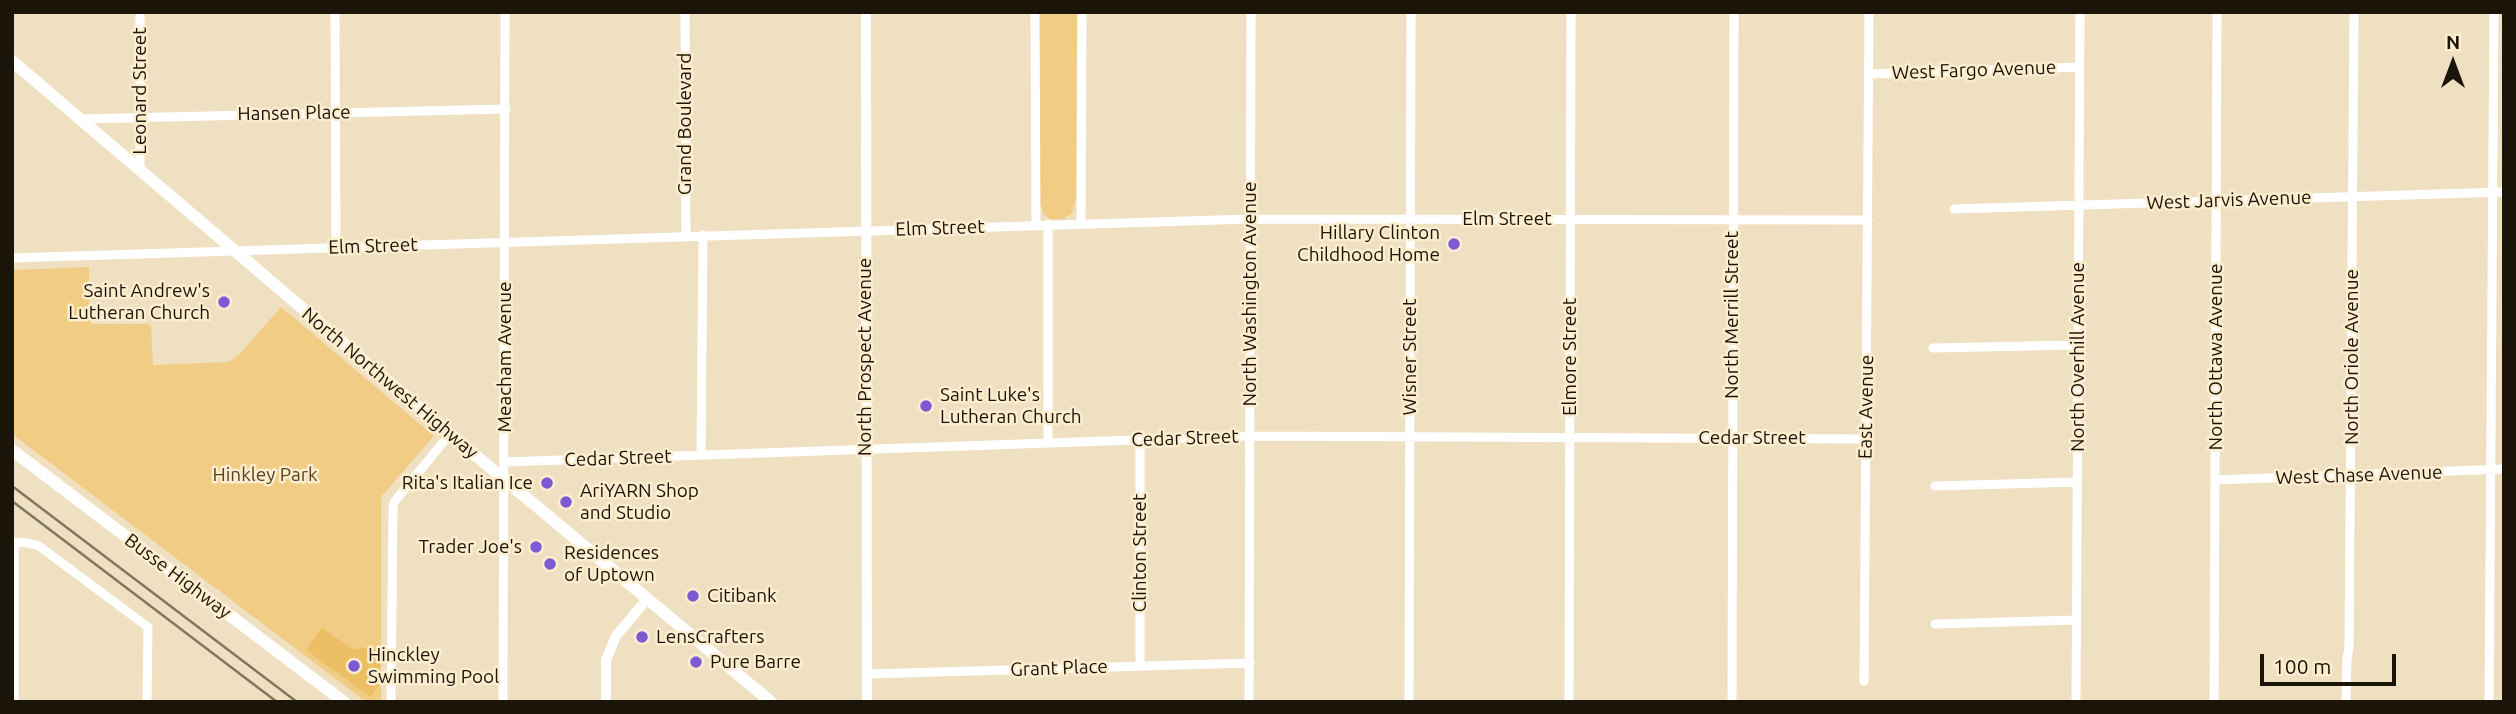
<!DOCTYPE html>
<html>
<head>
<meta charset="utf-8">
<style>
  body { margin:0 }
  #map { position:relative; width:2516px; height:714px; overflow:hidden; background:#f0e0c2; font-family:Ubuntu,sans-serif }
  canvas { display:block }
  .frame { position:absolute; inset:0; border:14px solid #1a1409; pointer-events:none }
  .north { position:absolute; left:2418px; top:28px; width:70px; height:70px; -webkit-text-stroke:5px #fdedcf; paint-order:stroke; rotate:0deg; font-size:19px; font-weight:700; line-height:28px; text-align:center; color:#1a1409 }
  .north::after { content:''; display:block; margin:auto; width:24px; height:32px; background:#1a1409; clip-path:polygon(50% 0,100% 100%,50% 72%,0 100%) }
  .scale { position:absolute; left:2260px; top:654px; width:136px; height:32px; box-sizing:border-box; border:4px solid #1a1409; border-top:0; padding-left:9px; font-size:21px; line-height:24px; white-space:nowrap; color:#1a1409; -webkit-text-stroke:5px #fdedcf; paint-order:stroke }
</style>
</head>
<body>
<div id="map">
<canvas width="2516" height="714"></canvas>
<div class="frame"></div>
<div class="north">N</div>
<div class="scale">100 m</div>
</div>
<script>
const c = document.querySelector('canvas').getContext('2d');
c.lineJoin = 'round';
function fill(path, color) { c.fillStyle = color; c.fill(path, 'evenodd'); }
const poly = rows => new Path2D(rows.map(r => 'M' + r).join(''));
function strokePath(path, color, width, dash) { c.strokeStyle = color; c.lineWidth = width; c.lineCap = dash ? 'butt' : 'round'; c.setLineDash(dash || []); c.stroke(path); }
function drawText(font, color, halo, rows, align = 'center') {
  c.font = font + ' Ubuntu,sans-serif'; c.lineWidth = 5; c.setLineDash([]); c.textBaseline = 'middle'; c.strokeStyle = halo; c.fillStyle = color; for (const [text, x, y, turn = 0] of rows) {
    c.save(); c.translate(x, y); c.rotate((+turn || 0) * Math.PI / 180); c.textAlign = isNaN(turn) ? turn : align; if (halo) c.strokeText(text, 0, 0); c.fillText(text, 0, 0); c.restore();
  }
}
const green = poly([
  [1039,12,1077,12,1076,199,1072,213,1064,219,1049,219,1043,213,1040,203],
  [89,267,89,316,92,324,148,324,151,327,153,365,228,362,239,355,281,307,434,436,381,497,381,702,366,702,12,434,12,270]
]);
const water = poly([
  [322,628,352,649,379,647,381,682,370,697,306,650]
]);
const minor = poly([
  [140,12,140,170],
  [335,12,336,247],
  [685,12,686,236],
  [1035,12,1036,225],
  [1869,74,2079,67],
  [81,119,506,109],
  [1954,209,2504,192],
  [1081,223,1082,12],
  [1048,224,1048,443],
  [12,258,1250,219,1868,220],
  [1933,348,2078,345],
  [1140,440,1140,666],
  [701,455,703,235],
  [504,462,1250,436,1866,439],
  [2215,480,2504,469],
  [1935,486,2077,482],
  [12,542,28,543,39,546,148,627,147,702],
  [1935,624,2076,620],
  [868,674,1250,663],
  [1864,681,1869,12],
  [14,702,14,542],
  [391,702,393,508,394,502,450,434],
  [503,702,505,12],
  [1249,702,1251,12],
  [1409,702,1411,12],
  [1569,702,1571,12],
  [1732,702,1734,12],
  [2076,702,2080,12],
  [2214,702,2217,12],
  [2346,702,2347,659,2349,647,2354,12],
  [2489,702,2494,12]
]);
const tertiary = poly([
  [866,12,867,702],
  [606,702,606,660,616,636,648,598]
]);
const secondary = poly([
  [12,61,450,434,771,702],
  [12,450,344,702]
]);
const rail = poly([
  [12,486,297,702],
  [12,501,277,702]
]);
const markers = [
  [1454,244,7,"#7d5ad4"],
  [224,302,7,"#7d5ad4"],
  [926,406,7,"#7d5ad4"],
  [547,483,7,"#7d5ad4"],
  [566,502,7,"#7d5ad4"],
  [536,547,7,"#7d5ad4"],
  [550,564,7,"#7d5ad4"],
  [693,596,7,"#7d5ad4"],
  [642,637,7,"#7d5ad4"],
  [696,662,7,"#7d5ad4"],
  [354,666,7,"#7d5ad4"]
];
const streetNames = [
  ["West Fargo Avenue",1974,70,-2],
  ["Leonard Street",140,91,-90],
  ["Hansen Place",294,113,-1],
  ["Grand Boulevard",685,124,-90],
  ["West Jarvis Avenue",2229,200,-2],
  ["Elm Street",1507,219],
  ["Elm Street",940,228,-2],
  ["Elm Street",373,246,-2],
  ["North Washington Avenue",1250,294,-90],
  ["North Merrill Street",1732,315,-90],
  ["Meacham Avenue",505,357,-90],
  ["North Prospect Avenue",865,357,-90],
  ["Wisner Street",1410,357,-90],
  ["Elmore Street",1570,357,-90],
  ["North Overhill Avenue",2078,357,-90],
  ["North Ottawa Avenue",2216,357,-90],
  ["North Oriole Avenue",2352,357,-90],
  ["North Northwest Highway",390,383,40],
  ["East Avenue",1866,407,-89],
  ["Cedar Street",1185,438,-2],
  ["Cedar Street",1752,438],
  ["Cedar Street",618,458,-2],
  ["West Chase Avenue",2359,475,-2],
  ["Clinton Street",1140,553,-90],
  ["Busse Highway",178,576,37],
  ["Grant Place",1059,668,-2]
];
const poiNames = [
  ["Hillary Clinton",1440,233,"right"],
  ["Childhood Home",1440,255,"right"],
  ["Saint Andrew's",210,291,"right"],
  ["Lutheran Church",210,313,"right"],
  ["Saint Luke's",940,395],
  ["Lutheran Church",940,417],
  ["Rita's Italian Ice",533,483,"right"],
  ["AriYARN Shop",580,491],
  ["and Studio",580,513],
  ["Trader Joe's",522,547,"right"],
  ["Residences",564,553],
  ["of Uptown",564,575],
  ["Citibank",707,596],
  ["LensCrafters",656,637],
  ["Hinckley",368,655],
  ["Swimming Pool",368,677],
  ["Pure Barre",710,662]
];
const parkNames = [
  ["Hinkley Park",265,475]
];
fill(green, '#f1cc85');
fill(water, '#edbf64');
strokePath(minor, '#fff', 9);
strokePath(tertiary, '#fff', 10);
strokePath(secondary, '#fff', 12);
strokePath(rail, '#817662', 2.5);
for (const [x, y, r, color] of markers) { const dot = new Path2D(); dot.arc(x, y, r, 0, 2 * Math.PI); c.fillStyle = color; c.fill(dot); strokePath(dot, '#fdedcf', 2.5); }
drawText('19px', '#1a1409', '#fdedcf', streetNames);
drawText('19px', '#1a1409', '#fdedcf', poiNames, 'left');
drawText('19px', '#56431d', '#fdedcf', parkNames);
</script>
</body>
</html>
